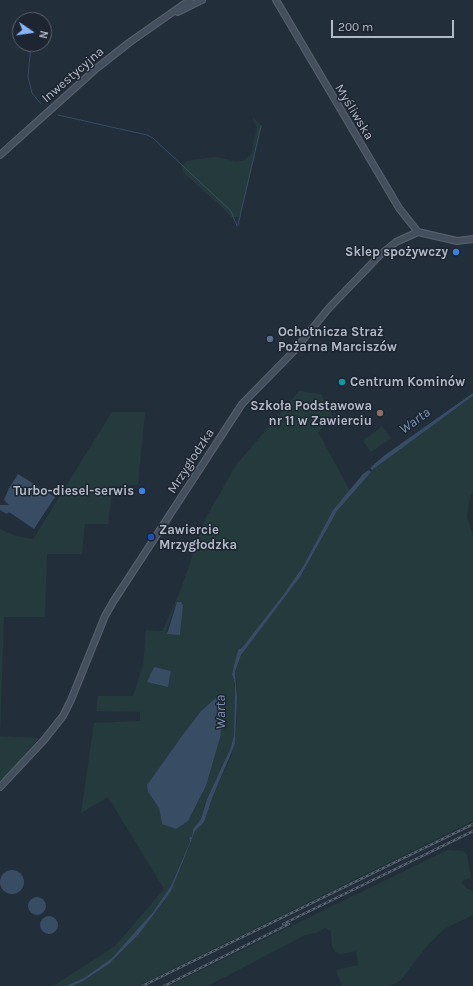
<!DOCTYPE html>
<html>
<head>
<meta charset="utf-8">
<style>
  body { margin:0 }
  #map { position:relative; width:473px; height:986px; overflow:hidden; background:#232e3b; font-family:Karla,sans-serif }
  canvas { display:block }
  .north { position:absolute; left:12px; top:12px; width:40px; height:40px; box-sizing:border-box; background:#1c2530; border:1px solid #58616c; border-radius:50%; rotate:103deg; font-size:11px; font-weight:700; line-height:16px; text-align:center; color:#b2bac7 }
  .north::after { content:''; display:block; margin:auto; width:14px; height:18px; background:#87b6f6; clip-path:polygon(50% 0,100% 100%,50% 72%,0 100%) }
  .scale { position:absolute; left:331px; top:20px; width:123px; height:18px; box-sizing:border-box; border:2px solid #b2bac7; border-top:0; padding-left:5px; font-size:12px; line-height:14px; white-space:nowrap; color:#b2bac7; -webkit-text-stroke:3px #1c2530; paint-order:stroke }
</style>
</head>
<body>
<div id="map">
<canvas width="473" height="986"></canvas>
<div class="north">N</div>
<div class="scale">200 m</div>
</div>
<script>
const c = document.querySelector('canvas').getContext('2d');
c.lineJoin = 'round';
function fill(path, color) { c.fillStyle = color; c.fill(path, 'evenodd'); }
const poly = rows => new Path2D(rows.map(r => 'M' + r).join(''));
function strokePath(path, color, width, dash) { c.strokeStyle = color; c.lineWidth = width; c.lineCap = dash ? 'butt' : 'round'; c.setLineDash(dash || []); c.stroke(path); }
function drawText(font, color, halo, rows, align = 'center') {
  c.font = font + ' Karla,sans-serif'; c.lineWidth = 3; c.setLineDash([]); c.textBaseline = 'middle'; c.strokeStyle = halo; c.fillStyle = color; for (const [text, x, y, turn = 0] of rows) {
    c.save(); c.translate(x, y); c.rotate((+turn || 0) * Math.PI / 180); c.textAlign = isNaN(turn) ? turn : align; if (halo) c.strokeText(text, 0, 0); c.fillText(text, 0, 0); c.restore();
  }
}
const green = poly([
  [252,117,262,126,240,217,231,217,222,207,184,173,181,166,187,161,206,158,217,157,237,162,245,160,251,154,257,127],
  [299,391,321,394,334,418,318,432,350,491,333,510,307,561,286,592,239,653,232,674,235,684,234,735,231,747,207,799,201,819,193,829,192,837,188,837,190,842,171,886,160,902,134,935,106,963,84,978,66,986,53,986,115,946,164,889,108,797,81,813,94,723,140,721,140,712,96,711,98,696,133,696,143,665,146,630,162,631,180,592,204,521,236,465],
  [175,605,183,605,180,634,166,632],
  [218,696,220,738,206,786,188,821,162,824,159,808,148,792,147,785,184,733,201,711],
  [473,396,473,492,470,496,467,517,473,535,473,821,138,986,72,986,93,975,116,958,139,934,171,890,195,831,204,822,213,796,232,754,235,739,237,721,237,683,235,673,241,655,302,574,337,511,374,468],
  [112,412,145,412,138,485,113,486,108,524,85,524,82,554,47,554,45,617,4,617,0,736,39,738,5,777,0,780,0,529,16,536,33,539],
  [382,426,391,438,371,452,363,441],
  [447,850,463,851,467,855,471,878,463,880,462,883,466,888,473,891,473,915,444,929,426,947,401,980,396,983,390,986,342,986,336,970,358,965,356,951,341,954,335,952,332,947,331,931,325,928,316,933,305,935,208,986,169,986]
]);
const water = poly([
  [473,393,473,396,466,401,372,470,370,468,385,455],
  [369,470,371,472,337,511,300,577,241,655,235,672,237,698,235,744,213,796,204,822,195,831,171,891,139,934,109,964,83,981,72,986,66,986,84,978,112,958,153,912,171,886,190,842,189,837,192,837,193,829,201,819,207,799,231,747,234,735,235,684,232,674,238,650,242,648,284,594,304,565,333,510,363,474],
  [18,474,55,497,34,529,9,512,7,514,0,510,0,505,9,505,4,500,8,490],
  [177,602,181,602,183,605,180,635,167,634],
  [154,667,171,671,168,687,147,682],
  [218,696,222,701,223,716,220,738,206,786,188,821,176,829,162,824,159,808,148,792,147,785,184,733,201,711],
  '0 882a12 12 0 1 1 24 0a12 12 0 1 1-24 0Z',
  '28 906a9 9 0 1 1 18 0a9 9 0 1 1-18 0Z',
  '40 925a9 9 0 1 1 18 0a9 9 0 1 1-18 0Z'
]);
const stream = poly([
  [31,44,28,77,32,93,41,104],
  [58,115,147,135,153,138,231,211,237,226],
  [238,225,261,126]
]);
const secondary = poly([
  [276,0,399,208,418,232],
  [178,12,202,0],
  [0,155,97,68,130,42,190,0],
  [0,787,44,740,63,716,71,700,105,616,113,602,242,404,293,352,329,308,380,255,396,242,418,232,457,241,473,239]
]);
const rail = poly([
  [283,924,473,831],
  [142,986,473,824],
  [164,986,289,924]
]);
const markers = [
  [456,252,4,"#3f7fe0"],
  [270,339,4,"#5c6f8a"],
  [342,382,4,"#0f9aa8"],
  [380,413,4,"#8d6e63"],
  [142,491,4,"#3f7fe0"],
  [151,537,4,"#1a4fb4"]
];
const streetNames = [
  ["Inwestycyjna",73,75,-41],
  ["Myśliwska",354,112,59],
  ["Mrzygłodzka",191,461,-57]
];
const poiNames = [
  ["Sklep spożywczy",448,252],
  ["Ochotnicza Straż",278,332,"left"],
  ["Pożarna Marciszów",278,347,"left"],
  ["Centrum Kominów",350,382,"left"],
  ["Szkoła Podstawowa",372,406],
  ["nr 11 w Zawierciu",372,421],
  ["Turbo-diesel-serwis",134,491],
  ["Zawiercie",159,530,"left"],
  ["Mrzygłodzka",159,545,"left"]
];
const waterNames = [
  ["Warta",415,421,-36],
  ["Warta",221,712,-91]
];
fill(green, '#253a3c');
fill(water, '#384c64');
strokePath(stream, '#384c64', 1);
strokePath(secondary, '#555d69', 8);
strokePath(secondary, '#444f5e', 5.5);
strokePath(rail, '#586472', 2.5);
strokePath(rail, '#1c2530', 1, [3]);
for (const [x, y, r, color] of markers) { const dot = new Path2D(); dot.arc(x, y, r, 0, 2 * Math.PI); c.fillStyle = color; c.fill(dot); strokePath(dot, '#1c2530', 1.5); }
drawText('13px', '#b2bac7', '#1c2530', streetNames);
drawText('bold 13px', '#b2bac7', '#1c2530', poiNames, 'right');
drawText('italic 14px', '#7a92ae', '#1c2530', waterNames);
</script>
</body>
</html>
